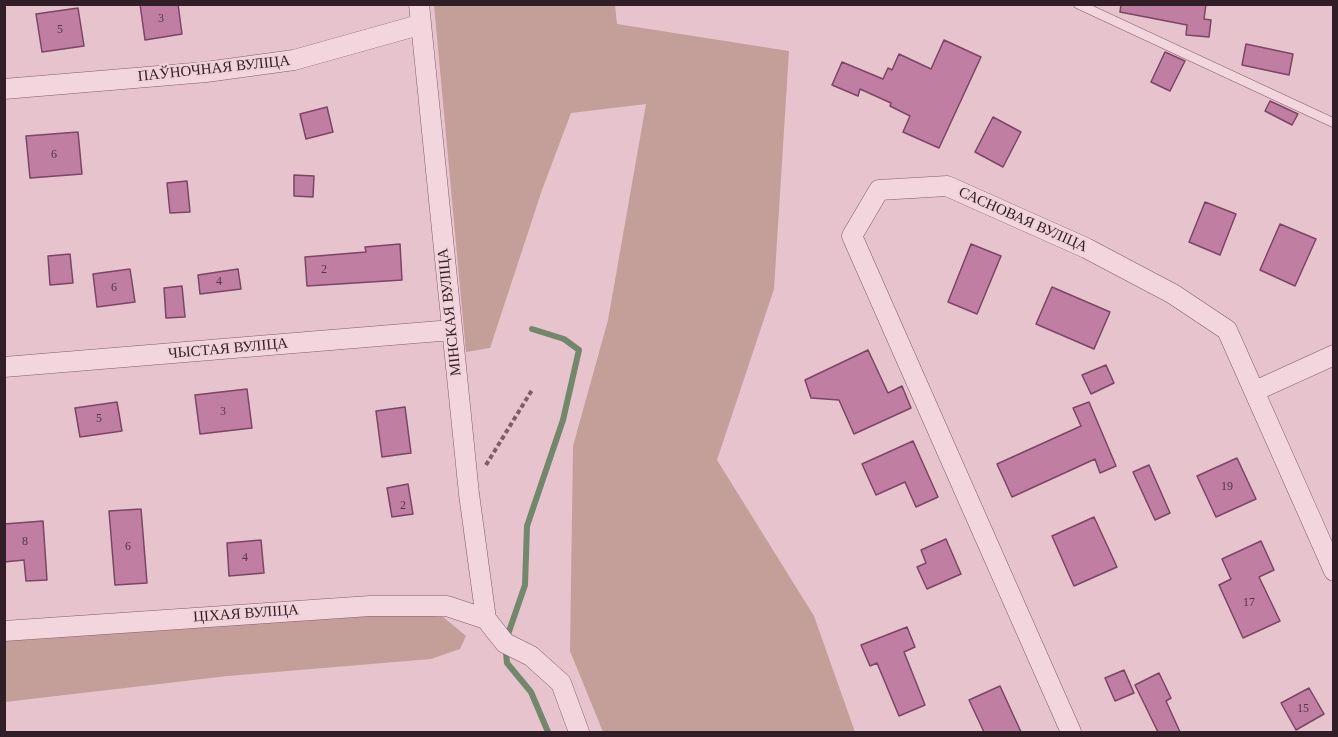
<!DOCTYPE html>
<html>
<head>
<meta charset="utf-8">
<style>
  body { margin:0 }
  #map { position:relative; width:1338px; height:737px; overflow:hidden; background:#e7c3cd; font-family:"Times New Roman",serif }
  canvas { display:block }
  .frame { position:absolute; inset:0; border:6px solid #311e27; pointer-events:none }
</style>
</head>
<body>
<div id="map">
<canvas width="1338" height="737"></canvas>
<div class="frame"></div>
</div>
<script>
const c = document.querySelector('canvas').getContext('2d');
c.lineJoin = 'round';
function fill(path, color) { c.fillStyle = color; c.fill(path, 'evenodd'); }
const poly = rows => new Path2D(rows.map(r => 'M' + r).join(''));
function strokePath(path, color, width, dash) { c.strokeStyle = color; c.lineWidth = width; c.lineCap = dash ? 'butt' : 'round'; c.setLineDash(dash || []); c.stroke(path); }
function drawText(font, color, halo, rows, align = 'center') {
  c.font = font + ' "Times New Roman",serif'; c.lineWidth = 4.5; c.setLineDash([]); c.textBaseline = 'middle'; c.strokeStyle = halo; c.fillStyle = color; for (const [text, x, y, turn = 0] of rows) {
    c.save(); c.translate(x, y); c.rotate((+turn || 0) * Math.PI / 180); c.textAlign = isNaN(turn) ? turn : align; if (halo) c.strokeText(text, 0, 0); c.fillText(text, 0, 0); c.restore();
  }
}
const green = poly([
  [434,5,615,5,617,24,789,51,774,289,717,460,814,616,855,732,603,732,570,651,573,446,608,320,646,104,571,113,542,190,490,348,466,352],
  [377,612,443,617,466,636,460,649,431,659,228,676,5,702,5,638]
]);
const stream = poly([
  [532,329,564,339,579,350,563,420,527,526,525,585,505,643,507,663,531,692,548,732]
]);
const building = poly([
  [140,4,178,4,182,34,145,40,140,4],
  [1121,4,1206,4,1204,19,1211,20,1209,37,1186,35,1187,25,1120,12,1121,4],
  [78,8,84,46,42,52,36,14,78,8],
  [944,40,981,57,939,148,903,132,910,116,890,106,891,103,860,89,858,96,832,85,842,62,883,79,888,68,892,70,899,54,931,69,944,40],
  [1246,44,1293,54,1289,75,1242,65,1246,44],
  [1165,52,1185,61,1170,91,1151,82,1165,52],
  [1270,101,1298,114,1292,125,1265,111,1270,101],
  [327,107,333,132,306,139,300,114,327,107],
  [993,117,1021,132,1003,167,975,152,993,117],
  [78,132,82,174,30,178,26,136,78,132],
  [294,175,314,176,313,197,294,196,294,175],
  [187,181,190,212,170,213,167,183,187,181],
  [1205,202,1236,214,1220,255,1189,242,1205,202],
  [1280,224,1316,239,1295,286,1260,270,1280,224],
  [400,244,402,280,307,286,305,257,366,252,365,247,400,244],
  [971,244,1001,256,977,314,948,302,971,244],
  [70,254,73,283,50,285,48,256,70,254],
  [130,269,135,302,97,307,93,274,130,269],
  [238,269,241,289,200,294,198,275,238,269],
  [182,286,185,317,166,318,164,288,182,286],
  [1052,287,1110,312,1094,349,1036,324,1052,287],
  [868,350,888,393,902,386,911,408,854,434,839,400,811,398,805,380,868,350],
  [1106,365,1114,383,1091,394,1082,375,1106,365],
  [247,389,252,428,200,434,195,395,247,389],
  [117,402,122,431,80,437,75,408,117,402],
  [1089,402,1116,466,1100,473,1095,459,1012,497,997,464,1081,426,1073,408,1089,402],
  [405,407,411,453,382,457,376,411,405,407],
  [913,441,938,497,916,507,905,482,876,495,862,464,913,441],
  [1237,458,1256,499,1216,517,1197,476,1237,458],
  [1149,465,1170,513,1155,520,1133,472,1149,465],
  [408,484,413,514,392,517,387,488,408,484],
  [141,509,147,583,115,585,109,511,141,509],
  [1094,517,1117,567,1074,586,1052,536,1094,517],
  [43,521,47,580,26,581,24,560,4,562,4,524,43,521],
  [946,539,961,574,927,589,917,567,926,563,921,550,946,539],
  [261,540,264,573,229,576,227,543,261,540],
  [1261,541,1274,570,1259,577,1280,621,1243,638,1219,585,1231,579,1222,559,1261,541],
  [907,627,915,647,904,652,925,705,899,716,877,663,870,666,861,645,907,627],
  [1124,670,1134,693,1115,701,1105,678,1124,670],
  [1159,673,1171,698,1166,701,1180,732,1158,732,1135,685,1159,673],
  [1000,686,1021,732,984,732,969,700,1000,686],
  [1309,688,1324,714,1296,730,1281,703,1309,688]
]);
const path = poly([
  [486,465,532,390]
]);
const lane = poly([
  [1078,4,1334,123]
]);
const street = poly([
  [419,4,469,494,486,619],
  [4,89,206,72,294,60,419,25],
  [4,367,452,330],
  [1255,391,1334,355],
  [486,619,505,643,531,656,561,683,579,732],
  [4,631,370,606,447,606,486,619],
  [1071,732,852,236,879,190,947,186,1086,248,1173,294,1227,330,1334,571]
]);
const numberNames = [
  ["3",161,19],
  ["5",60,30],
  ["6",54,155],
  ["2",324,270],
  ["4",219,282],
  ["6",114,288],
  ["3",223,412],
  ["5",99,419],
  ["19",1227,487],
  ["2",403,506],
  ["8",25,542],
  ["6",128,547],
  ["4",245,558],
  ["17",1249,603],
  ["15",1303,709]
];
const streetNames = [
  ["ПАЎНОЧНАЯ ВУЛІЦА",214,69,-6],
  ["САСНОВАЯ ВУЛІЦА",1023,220,24],
  ["МІНСКАЯ ВУЛІЦА",450,312,-96],
  ["ЧЫСТАЯ ВУЛІЦА",228,349,-5],
  ["ЦІХАЯ ВУЛІЦА",246,614,-4]
];
fill(green, '#c49f99');
strokePath(stream, '#73876d', 6);
fill(building, '#c17ea3');
strokePath(building, '#7b4564', 1.5);
strokePath(lane, '#7f5c6b', 10);
strokePath(street, '#7f5c6b', 21);
strokePath(path, '#7f5c6b', 4, [4.5, 3]);
strokePath(lane, '#f3d5dd', 9);
strokePath(street, '#f3d5dd', 20);
drawText('12px', '#553646', null, numberNames);
drawText('15px', '#311e27', '#f0d2d9', streetNames);
</script>
</body>
</html>
